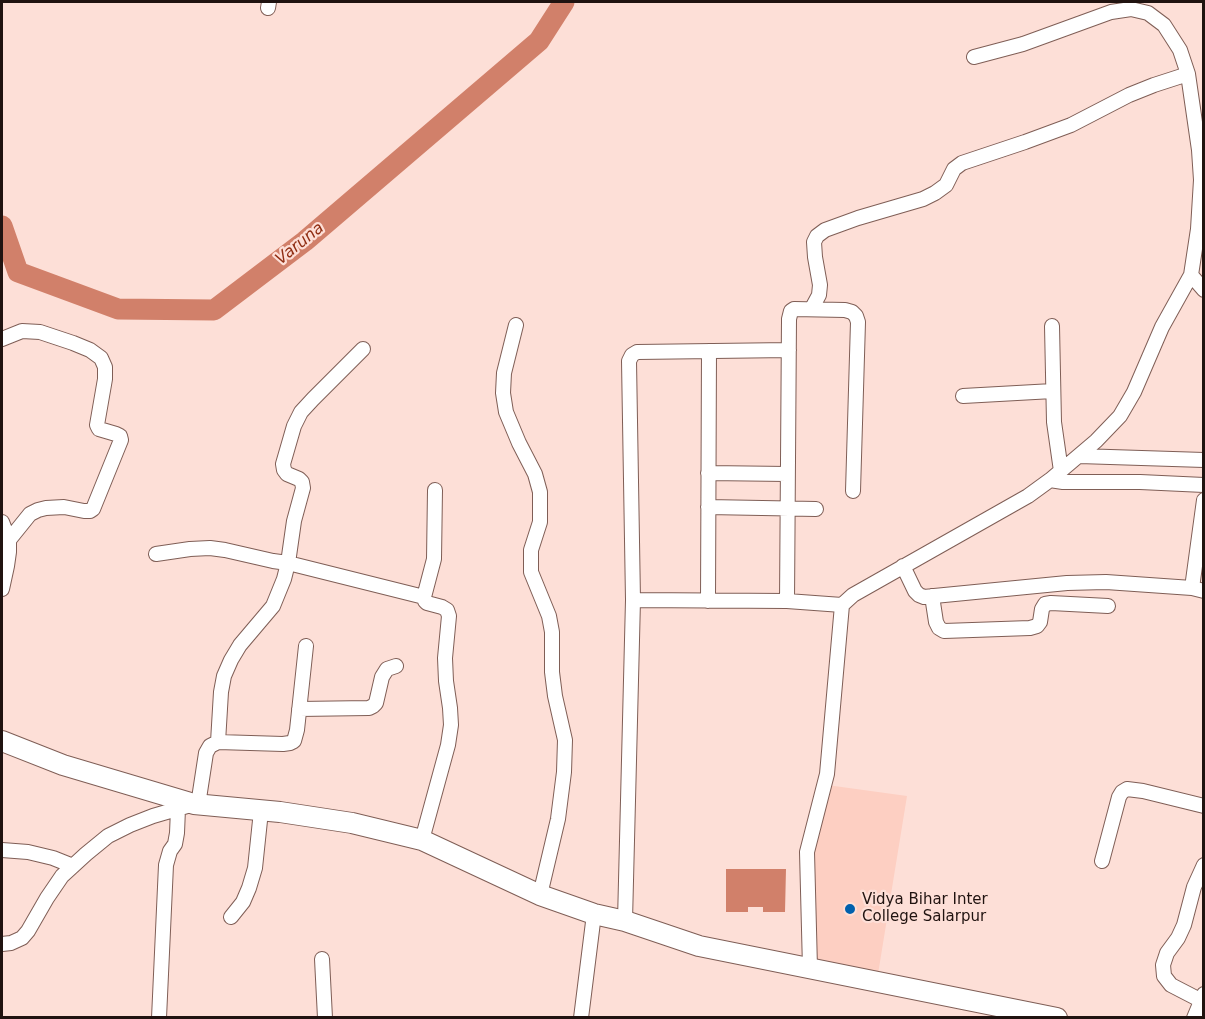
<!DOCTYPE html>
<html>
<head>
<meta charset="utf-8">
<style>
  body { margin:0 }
  #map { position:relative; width:1205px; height:1019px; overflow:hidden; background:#fddfd7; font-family:"DejaVu Sans",sans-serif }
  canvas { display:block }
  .frame { position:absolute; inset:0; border:3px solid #201310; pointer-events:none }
</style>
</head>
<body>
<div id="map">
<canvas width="1205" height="1019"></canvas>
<div class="frame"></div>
</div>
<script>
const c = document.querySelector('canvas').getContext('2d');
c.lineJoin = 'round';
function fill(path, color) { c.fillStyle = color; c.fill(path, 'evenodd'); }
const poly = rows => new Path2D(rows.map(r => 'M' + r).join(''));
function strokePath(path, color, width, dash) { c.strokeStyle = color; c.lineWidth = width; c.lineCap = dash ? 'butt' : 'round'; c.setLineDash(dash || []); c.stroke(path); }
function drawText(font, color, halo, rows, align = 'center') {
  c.font = font + ' "DejaVu Sans",sans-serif'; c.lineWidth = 4.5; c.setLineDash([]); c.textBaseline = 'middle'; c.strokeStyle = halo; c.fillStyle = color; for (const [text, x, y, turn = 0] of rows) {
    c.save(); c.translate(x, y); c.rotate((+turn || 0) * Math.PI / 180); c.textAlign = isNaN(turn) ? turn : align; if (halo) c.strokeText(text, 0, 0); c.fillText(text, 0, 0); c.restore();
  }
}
const built = poly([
  [827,785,907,796,878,974,814,962,811,856]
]);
const water = poly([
  [726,869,786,869,785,912,763,912,763,907,748,907,748,912,726,912]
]);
const river = poly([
  [2,226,18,272,118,309,214,310,305,241,539,41,564,2]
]);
const street = poly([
  [268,8,269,2],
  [1191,275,1204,290],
  [812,308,819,295,820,285,815,257,814,242,817,236,825,230,858,218,923,199,935,193,946,185,954,169,962,163,1025,142,1071,125,1129,95,1154,85,1188,74],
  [516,325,504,373,503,393,506,412,519,443,535,474,540,492,540,522,531,550,531,572,549,616,552,632,552,672,555,696,565,740,564,772,558,819,540,895],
  [1052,326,1054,422,1061,471],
  [2,339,22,331,40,332,73,343,90,350,101,358,105,367,105,379,97,425,99,429,116,434,120,436,121,440,93,509,90,511,84,511,64,507,46,508,38,510,30,514,9,540],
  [963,396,1053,391],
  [1079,456,1204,460],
  [708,473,787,474],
  [1050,480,1063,482,1140,482,1204,485],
  [708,507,816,509],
  [2,522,9,540,9,552,7,566,2,589],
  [156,554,190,549,210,548,225,550,273,561,288,563,424,597],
  [903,566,915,591,919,595,924,597,1067,583,1106,582,1192,588,1204,591],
  [1192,588,1204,500],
  [932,596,936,622,939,628,944,631,1030,628,1037,626,1040,622,1042,609,1045,604,1051,603,1108,606],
  [633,600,787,601,842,605],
  [708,601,709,351],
  [787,601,789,319,791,311,794,309,845,310,852,312,856,316,858,322,853,491],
  [299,709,369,708,373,706,376,703,382,677,387,669,396,666],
  [218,742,221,692,224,676,231,660,240,645,273,606,284,579,288,563,294,521,303,488,302,482,299,479,287,474,284,470,283,464,294,426,301,412,313,399,363,349],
  [198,805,206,753,210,746,218,742,283,744,290,743,294,741,297,730,306,646],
  [422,840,448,745,451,725,450,708,446,681,445,658,449,616,447,610,442,607,427,603,425,601,424,597,434,559,435,490],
  [2,850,28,852,53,858,73,866],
  [1102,861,1119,797,1122,792,1127,789,1143,791,1204,806],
  [231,917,243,902,249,888,255,868,261,811],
  [625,921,633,600,629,361,632,355,637,352,789,350],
  [2,944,11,943,22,938,28,931,47,898,62,876,86,854,108,836,130,825,153,816,194,804],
  [322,959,325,1018],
  [810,968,807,852,827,774,842,605,853,595,1028,496,1050,480,1096,441,1120,416,1134,392,1162,327,1191,275,1198,229,1201,180,1199,150,1188,74,1180,50,1164,25,1148,13,1131,9,1111,12,1023,44,974,57],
  [1200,1000,1171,985,1164,976,1163,965,1167,953,1178,938,1184,925,1194,887,1204,865],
  [159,1018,166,865,170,851,175,844,177,833,178,809],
  [581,1018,594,914],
  [1194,1018,1204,994]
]);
const secondary = poly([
  [2,741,63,765,194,804,280,812,352,823,422,840,540,895,594,914,625,921,699,946,1057,1018]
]);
const markers = [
  [850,909,6,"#0060ad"]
];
const poiNames = [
  ["Vidya Bihar Inter",862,900],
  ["College Salarpur",862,917]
];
const waterNames = [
  ["Varuna",300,244,-39]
];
fill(built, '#fdcfc2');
fill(water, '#d1806a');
strokePath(river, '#d1806a', 21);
strokePath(street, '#7f5e56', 16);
strokePath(secondary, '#7f5e56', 22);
strokePath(street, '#fff', 14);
strokePath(secondary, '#fff', 20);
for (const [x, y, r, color] of markers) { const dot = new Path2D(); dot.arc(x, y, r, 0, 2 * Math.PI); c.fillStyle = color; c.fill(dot); strokePath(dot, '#fddfd7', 2); }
drawText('15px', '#201310', '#fddfd7', poiNames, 'left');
drawText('italic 16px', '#902e13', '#fddfd7', waterNames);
</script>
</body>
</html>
